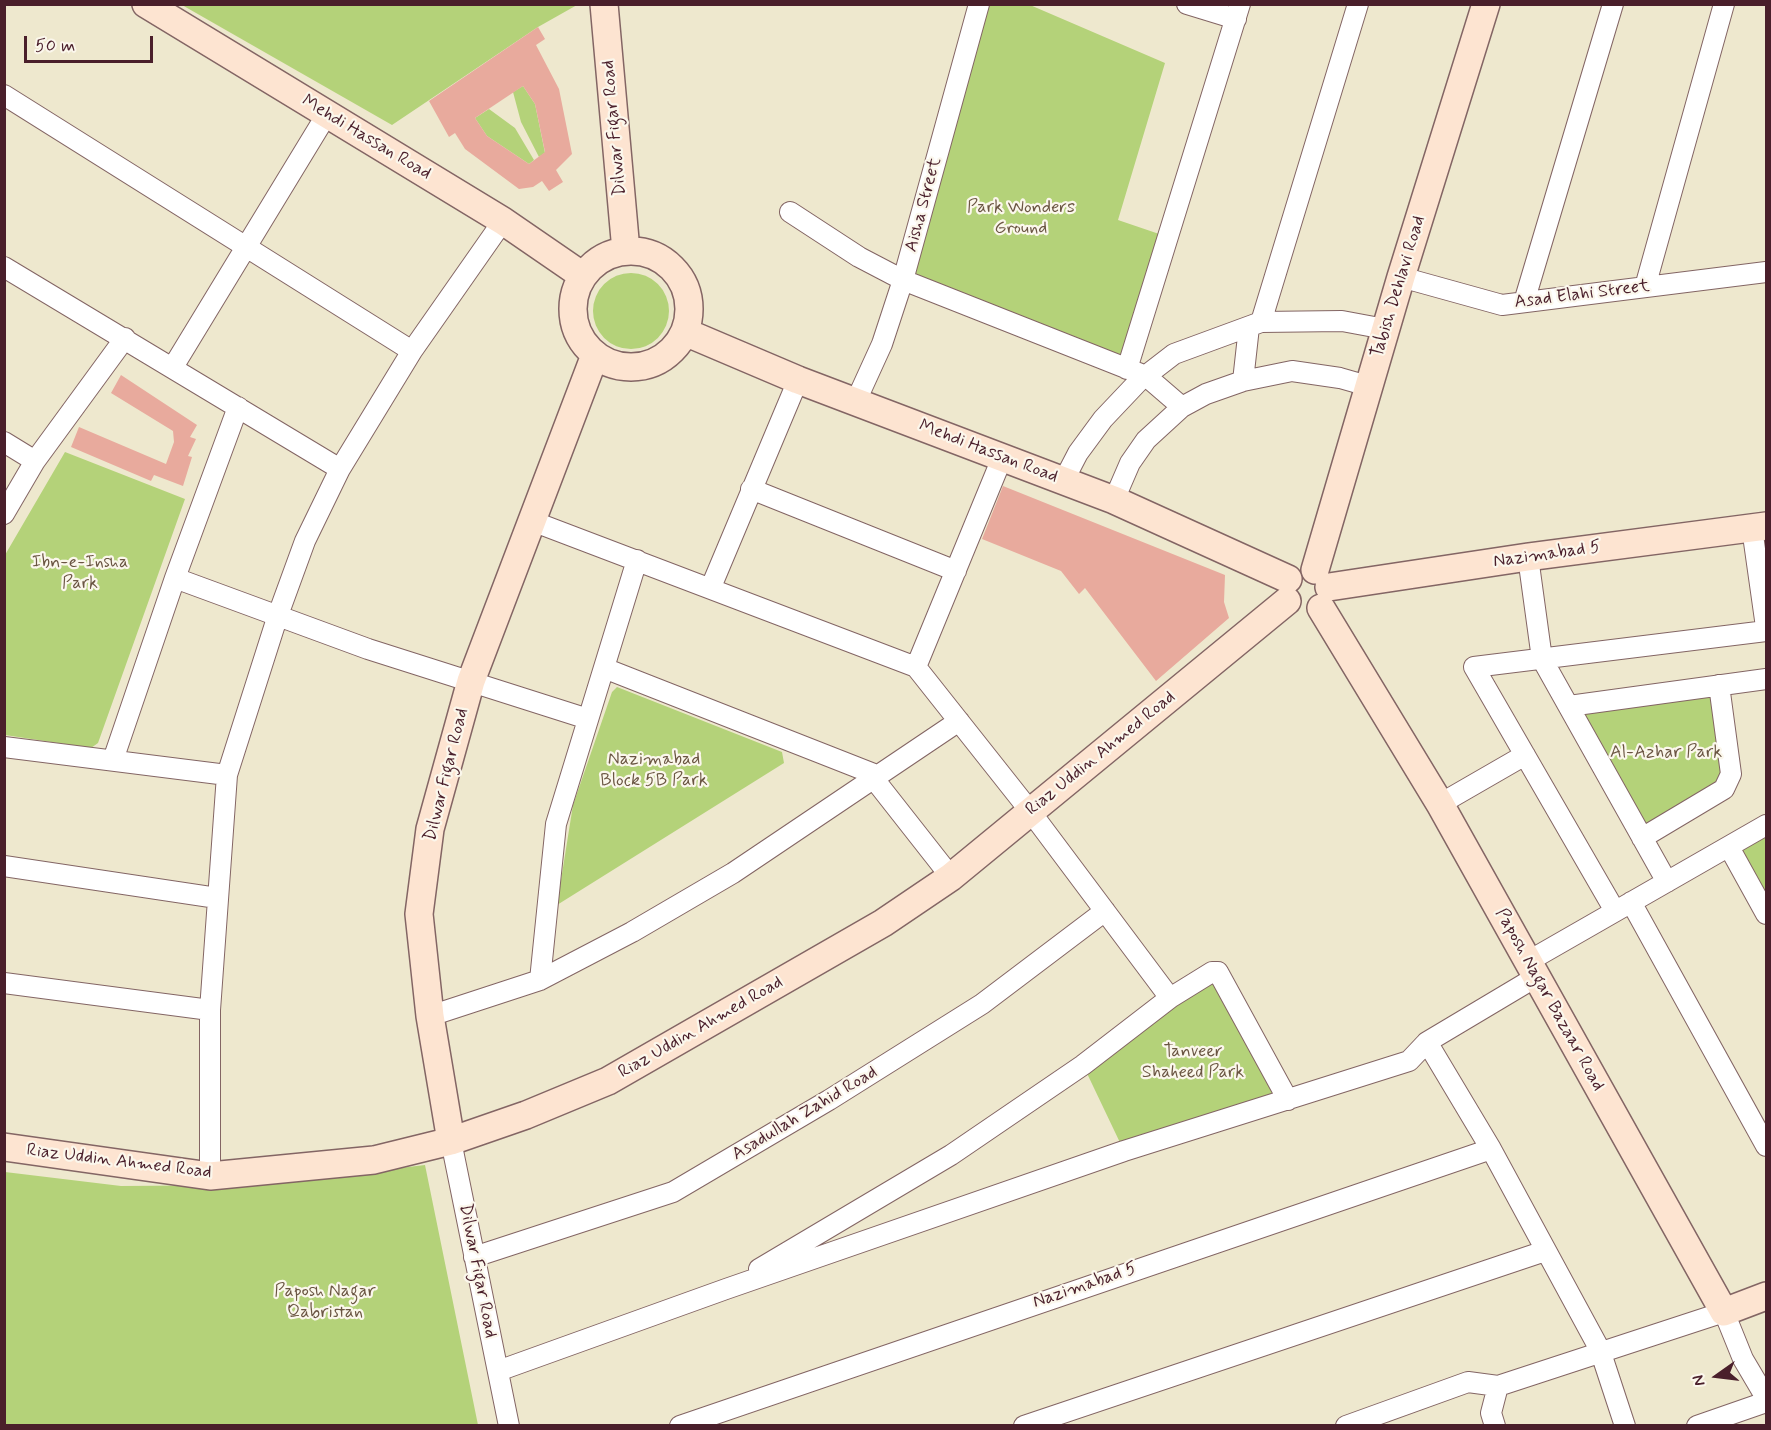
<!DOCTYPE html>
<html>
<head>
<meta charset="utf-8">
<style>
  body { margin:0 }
  #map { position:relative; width:1771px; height:1430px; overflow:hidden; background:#eee8ce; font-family:Mynerve,sans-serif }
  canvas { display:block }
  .frame { position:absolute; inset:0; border:6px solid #4a1f2b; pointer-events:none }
  .north { position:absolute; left:1687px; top:1346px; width:60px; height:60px; -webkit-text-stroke:4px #fbf7ec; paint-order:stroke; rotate:256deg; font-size:16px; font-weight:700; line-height:24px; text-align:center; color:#4a1f2b }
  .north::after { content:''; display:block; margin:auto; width:21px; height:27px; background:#4a1f2b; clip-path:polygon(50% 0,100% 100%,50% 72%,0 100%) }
  .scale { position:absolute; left:24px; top:36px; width:129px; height:27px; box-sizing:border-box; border:3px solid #4a1f2b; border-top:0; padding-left:8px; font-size:18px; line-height:21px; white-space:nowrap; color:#4a1f2b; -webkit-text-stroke:4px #fbf7ec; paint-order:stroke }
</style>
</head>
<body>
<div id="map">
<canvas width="1771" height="1430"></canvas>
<div class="frame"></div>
<div class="north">N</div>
<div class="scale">50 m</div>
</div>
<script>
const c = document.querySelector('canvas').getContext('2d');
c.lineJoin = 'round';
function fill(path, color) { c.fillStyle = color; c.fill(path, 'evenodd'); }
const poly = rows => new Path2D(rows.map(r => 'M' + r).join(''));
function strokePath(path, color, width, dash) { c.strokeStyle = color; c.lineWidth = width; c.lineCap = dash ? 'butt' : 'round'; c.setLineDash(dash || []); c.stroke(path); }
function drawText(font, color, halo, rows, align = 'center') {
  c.font = font + ' Mynerve,sans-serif'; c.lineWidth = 4.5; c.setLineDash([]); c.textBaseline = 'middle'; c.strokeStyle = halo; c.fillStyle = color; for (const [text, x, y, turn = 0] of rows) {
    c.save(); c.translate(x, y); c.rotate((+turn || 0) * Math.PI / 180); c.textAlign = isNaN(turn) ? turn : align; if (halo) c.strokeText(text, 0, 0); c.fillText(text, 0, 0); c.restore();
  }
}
const green = poly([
  [182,5,577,5,538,27,392,125],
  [979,5,1030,5,1165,63,1118,220,1168,237,1127,369,903,280],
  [523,86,535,104,545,153,539,157,521,122,513,92],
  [489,109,515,128,534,160,529,164,487,136,475,118],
  '593 311a38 38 0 1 1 76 0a38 38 0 1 1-76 0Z',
  [65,452,185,499,98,743,91,748,5,735,5,555],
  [1719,685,1731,774,1642,838,1569,706],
  [617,687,782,752,784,763,557,905,573,805,612,692],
  [1766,825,1766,914,1729,847],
  [1218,972,1288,1100,1124,1151,1083,1065],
  [425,1165,478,1425,5,1426,5,1172,121,1186,258,1185]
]);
const building = poly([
  [538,27,545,39,536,45,559,89,572,154,556,170,563,182,549,191,542,181,533,187,519,189,465,149,455,133,449,137,429,101],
  [523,86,535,104,545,152,529,164,487,136,475,118],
  [121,375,197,425,190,437,196,439,188,456,192,457,183,486,154,475,151,481,71,447,79,427,166,464,174,442,173,431,111,393],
  [1003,486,1225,575,1224,602,1229,618,1156,681,1085,588,1079,594,1061,571,982,539]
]);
const street = poly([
  [1187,4,1236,19],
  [4,95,412,351],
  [790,212,859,257,903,280,1146,376,1182,407],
  [4,267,340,469],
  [1401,277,1502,305,1766,272],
  [1645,287,1724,4],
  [1524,302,1613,4],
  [1261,322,1358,4],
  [173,367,327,114],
  [1127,369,1240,4],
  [1243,381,1249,327],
  [856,401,882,344,903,280,979,4],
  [4,442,35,461],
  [1002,458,916,667,1030,811,1170,998],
  [1064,480,1078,453,1103,419,1139,381,1174,354,1261,322,1342,321,1385,329],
  [751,489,956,571],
  [1114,500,1130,463,1146,440,1182,407,1206,394,1243,381,1292,371,1340,378,1368,386],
  [4,514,35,461,125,338],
  [532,521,916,667],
  [1752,528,1766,627],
  [1528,557,1542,659,1667,882],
  [175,578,368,649,588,719],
  [711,587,798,380],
  [604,668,879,776],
  [1569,706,1766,679],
  [4,747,227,775],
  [113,760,175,578,238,407],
  [874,779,951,877],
  [1440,804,1525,755],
  [1642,838,1724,789,1731,774,1719,685],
  [1729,847,1766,914],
  [4,866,217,898],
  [1631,902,1766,1146],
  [1615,911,1474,667,1766,631],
  [1527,962,1766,825],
  [540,980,556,824,637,560],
  [4,983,210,1010],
  [430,1016,540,980,632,932,733,873,959,721],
  [1427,1042,1491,1149,1600,1350,1625,1426],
  [451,1141,509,1426],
  [210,1176,210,1010,227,775,278,615,305,541,340,469,412,351,503,221],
  [474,1257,673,1192,829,1100,982,1004,1105,911],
  [759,1269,951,1155,1083,1065,1170,998,1212,972,1218,972,1288,1100],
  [498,1371,726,1289,1124,1151,1409,1061,1427,1042,1536,977],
  [680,1426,1491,1149],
  [1024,1426,1545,1251],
  [1346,1426,1468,1382,1498,1386],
  [1495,1426,1491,1413,1498,1386,1724,1312,1743,1359,1766,1398],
  [1697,1426,1766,1402]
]);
const secondary = poly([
  [146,4,503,221,583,276],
  [604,4,626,251],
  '573 309a58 58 0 1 1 116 0a58 58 0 1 1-116 0Z',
  [685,332,798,380,1114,500,1288,579],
  [1315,570,1401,277,1486,4],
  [1329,587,1528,557,1766,526],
  [1321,608,1440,804,1724,1312,1766,1296],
  [451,1141,430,1016,419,914,430,829,471,681,595,355],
  [4,1147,210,1176,374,1160,451,1141,526,1115,608,1081,883,923,951,877,1287,601]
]);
const streetNames = [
  ["Dilwar Figar Road",615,128,-95],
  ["Mehdi Hassan Road",366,138,31],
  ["Aisha Street",924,205,-75],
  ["Tabish Dehlavi Road",1399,287,-73],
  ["Asad Elahi Street",1582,295,-7],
  ["Mehdi Hassan Road",988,452,21],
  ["Nazimabad 5",1547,555,-8],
  ["Riaz Uddin Ahmed Road",1101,754,-39],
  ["Dilwar Figar Road",447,775,-76],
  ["Paposh Nagar Bazaar Road",1549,1000,61],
  ["Riaz Uddin Ahmed Road",701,1028,-30],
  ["Asadullah Zahid Road",805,1114,-31],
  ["Riaz Uddin Ahmed Road",119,1162,7],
  ["Dilwar Figar Road",477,1271,79],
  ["Nazimabad 5",1085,1286,-19]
];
const parkNames = [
  ["Park Wonders",1021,208],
  ["Ground",1021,229],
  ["Ibn-e-Insha",80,563],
  ["Park",80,584],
  ["Al-Azhar Park",1666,753],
  ["Nazimabad",654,760],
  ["Block 5B Park",654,781],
  ["Tanveer",1193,1052],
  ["Shaheed Park",1193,1073],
  ["Paposh Nagar",325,1292],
  ["Qabristan",325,1313]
];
fill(green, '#b4d279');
fill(building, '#e8aa9d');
strokePath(street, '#836564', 22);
strokePath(secondary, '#836564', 30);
strokePath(street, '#fff', 20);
strokePath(secondary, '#fde4d1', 27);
drawText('18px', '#4a1f2b', '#fbf7ec', streetNames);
drawText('18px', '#6a5542', '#fbf7ec', parkNames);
</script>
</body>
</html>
